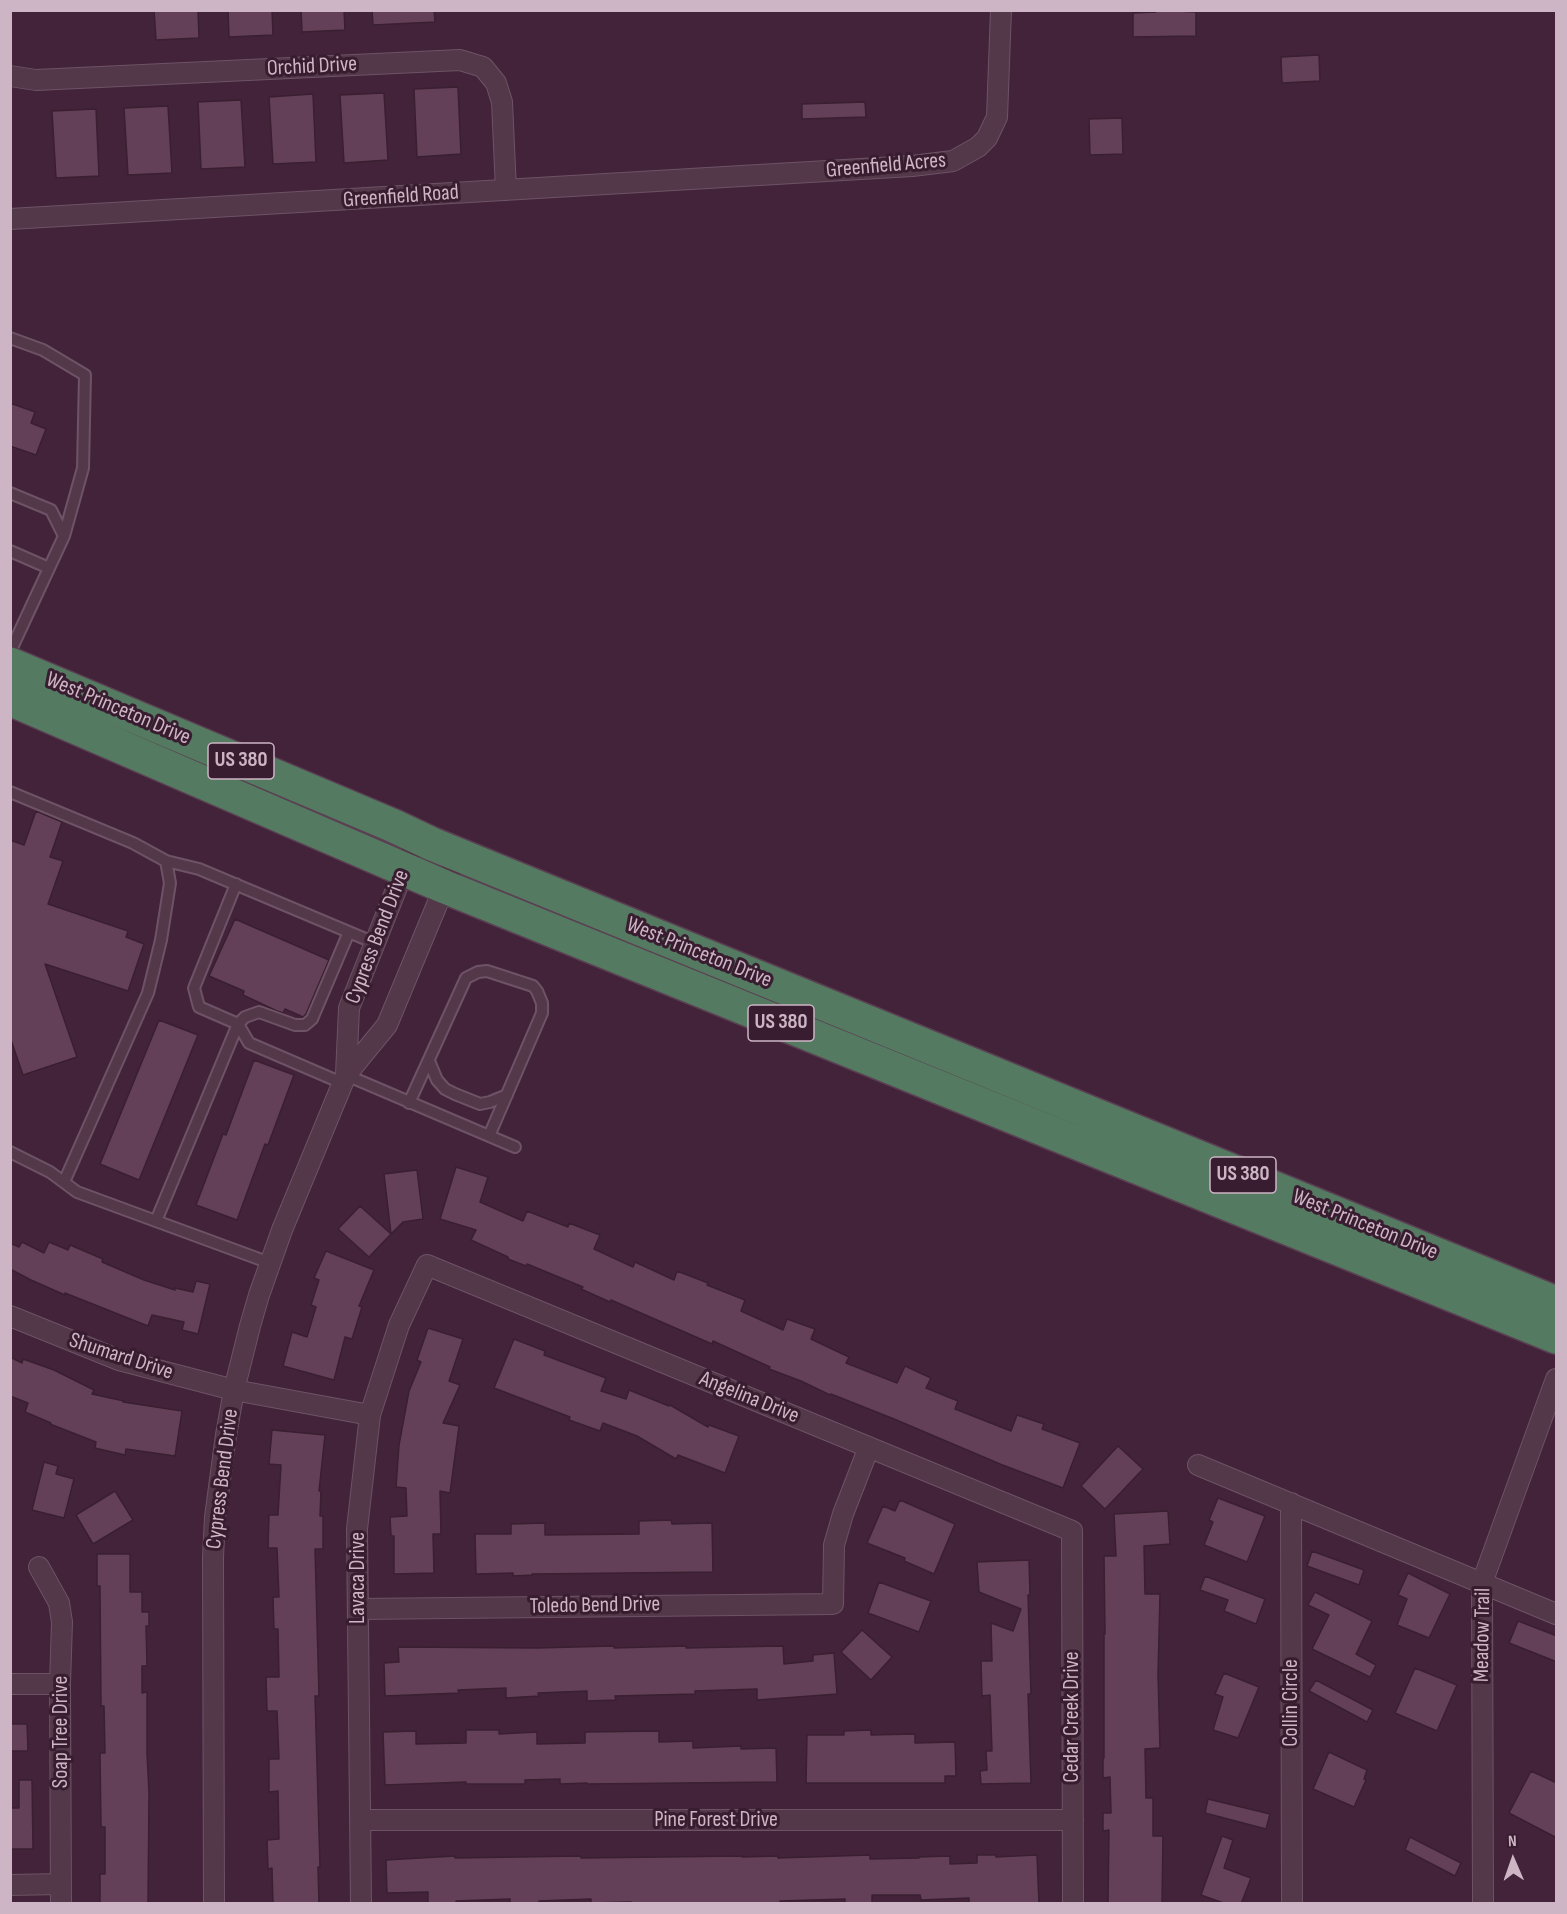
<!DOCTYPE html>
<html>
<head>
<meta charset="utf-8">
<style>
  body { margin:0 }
  #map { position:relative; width:1567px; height:1914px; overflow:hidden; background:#43233a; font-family:"Sofia Sans Condensed",sans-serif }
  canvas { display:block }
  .frame { position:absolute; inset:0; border:12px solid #cdb5c5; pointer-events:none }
  .north { position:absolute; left:1483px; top:1830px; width:60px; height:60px; -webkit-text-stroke:4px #381c2f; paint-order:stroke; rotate:358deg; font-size:16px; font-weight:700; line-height:24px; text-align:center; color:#cdb5c5 }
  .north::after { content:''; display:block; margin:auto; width:21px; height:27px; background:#cdb5c5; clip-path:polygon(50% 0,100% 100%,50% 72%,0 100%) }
</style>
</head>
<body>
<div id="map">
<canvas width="1567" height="1914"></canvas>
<div class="frame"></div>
<div class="north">N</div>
</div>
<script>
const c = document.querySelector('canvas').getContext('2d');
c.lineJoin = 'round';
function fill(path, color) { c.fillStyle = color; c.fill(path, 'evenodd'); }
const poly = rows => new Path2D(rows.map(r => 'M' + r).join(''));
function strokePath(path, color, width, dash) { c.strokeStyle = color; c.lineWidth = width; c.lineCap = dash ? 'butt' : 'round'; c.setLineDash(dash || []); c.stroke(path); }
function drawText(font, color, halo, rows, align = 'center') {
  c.font = font + ' "Sofia Sans Condensed",sans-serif'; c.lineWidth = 6; c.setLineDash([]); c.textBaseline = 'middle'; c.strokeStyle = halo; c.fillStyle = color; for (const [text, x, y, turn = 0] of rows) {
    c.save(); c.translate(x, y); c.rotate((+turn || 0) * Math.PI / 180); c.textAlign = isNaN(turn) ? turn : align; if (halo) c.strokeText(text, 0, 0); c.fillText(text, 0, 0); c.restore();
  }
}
const building = poly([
  [154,10,198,10,199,38,156,40,154,10],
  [228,10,272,10,273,35,229,37,228,10],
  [301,10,344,10,345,30,302,32,301,10],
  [372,10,434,10,435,22,373,25,372,10],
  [1156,10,1196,12,1196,36,1133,37,1133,13,1156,12,1156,10],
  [1319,55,1320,81,1282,83,1281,57,1319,55],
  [458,87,461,154,417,157,414,89,458,87],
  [384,93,388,160,344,163,340,95,384,93],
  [313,94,316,162,273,164,269,97,313,94],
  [241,100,245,167,201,169,198,102,241,100],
  [865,102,866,117,802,119,802,104,865,102],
  [168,106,172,173,128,175,124,108,168,106],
  [96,109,99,176,56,178,52,111,96,109],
  [1122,118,1123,154,1090,155,1089,119,1122,118],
  [10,403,35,412,31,423,46,429,36,455,10,446,10,403],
  [36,811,62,822,50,857,63,861,48,904,128,931,126,937,144,944,128,991,45,964,77,1057,23,1075,10,1037,10,840,24,845,36,811],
  [235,919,329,960,306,1014,303,1017,285,1009,283,1013,277,1011,243,995,244,991,209,976,235,919],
  [159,1020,198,1035,139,1180,100,1164,159,1020],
  [254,1060,294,1075,268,1145,265,1144,237,1220,196,1205,223,1134,226,1135,254,1060],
  [456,1167,488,1177,480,1202,523,1221,527,1211,568,1227,569,1223,600,1235,594,1249,633,1267,635,1262,674,1280,677,1271,708,1283,707,1285,745,1300,741,1311,783,1330,787,1319,815,1329,811,1339,849,1357,846,1363,897,1383,905,1366,931,1378,926,1388,958,1401,955,1409,1011,1431,1017,1415,1044,1424,1042,1429,1080,1443,1063,1488,1000,1464,894,1419,831,1394,830,1395,801,1381,769,1369,770,1367,713,1341,712,1344,611,1300,610,1302,581,1289,583,1287,527,1264,526,1266,508,1259,508,1257,471,1240,476,1230,440,1219,456,1167],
  [417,1170,423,1219,403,1222,391,1234,384,1174,417,1170],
  [360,1206,391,1234,369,1257,338,1229,360,1206],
  [22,1242,44,1253,49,1242,68,1250,70,1245,103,1259,102,1262,144,1280,175,1290,175,1288,193,1292,196,1281,210,1284,198,1334,182,1330,184,1322,152,1315,148,1326,65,1293,65,1295,31,1280,10,1269,10,1243,19,1247,22,1242],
  [326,1251,374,1270,359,1306,362,1307,352,1339,345,1337,334,1380,283,1366,292,1332,307,1337,316,1307,311,1305,319,1280,314,1278,326,1251],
  [428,1328,463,1339,449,1381,460,1385,443,1423,459,1426,450,1493,440,1491,441,1534,433,1534,434,1573,394,1574,394,1536,391,1536,390,1517,407,1516,406,1488,396,1487,399,1445,409,1391,421,1362,417,1360,428,1328],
  [514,1339,545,1351,544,1355,606,1378,601,1391,626,1399,629,1390,669,1406,670,1405,708,1427,709,1425,739,1436,725,1473,678,1455,676,1459,637,1436,603,1423,600,1431,569,1420,570,1417,494,1388,514,1339],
  [10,1357,22,1363,23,1359,54,1370,94,1390,92,1394,124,1401,123,1402,182,1411,175,1456,126,1449,125,1455,95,1448,96,1442,50,1424,51,1423,25,1412,28,1403,10,1396,10,1357],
  [272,1430,325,1435,319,1491,321,1491,320,1516,323,1516,323,1549,315,1549,319,1696,315,1696,320,1867,318,1867,319,1904,273,1904,272,1868,268,1869,267,1840,279,1839,278,1791,269,1792,269,1759,279,1759,277,1711,267,1711,266,1677,279,1677,278,1629,274,1629,273,1597,279,1597,277,1548,268,1548,269,1515,278,1515,281,1465,269,1464,272,1430],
  [1118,1446,1143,1469,1105,1509,1081,1486,1118,1446],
  [44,1462,58,1466,56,1474,74,1479,64,1518,32,1510,44,1462],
  [115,1491,133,1520,93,1544,76,1515,115,1491],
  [1218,1498,1265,1516,1247,1562,1204,1545,1213,1522,1209,1520,1218,1498],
  [900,1500,955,1524,934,1574,904,1561,905,1558,867,1543,883,1506,895,1511,900,1500],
  [1168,1511,1170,1544,1144,1546,1145,1594,1160,1594,1158,1674,1160,1748,1145,1749,1146,1798,1153,1798,1153,1836,1163,1836,1162,1904,1108,1904,1109,1830,1103,1831,1103,1813,1111,1813,1110,1777,1103,1778,1103,1758,1104,1758,1104,1634,1105,1634,1104,1556,1116,1556,1114,1514,1168,1511],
  [671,1520,672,1524,712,1523,713,1572,532,1574,532,1575,513,1576,513,1573,476,1574,475,1534,511,1534,511,1524,545,1523,545,1535,639,1534,639,1521,671,1520],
  [1312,1551,1364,1570,1359,1585,1307,1566,1312,1551],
  [97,1554,130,1554,130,1592,142,1592,142,1612,149,1612,149,1626,146,1626,147,1666,142,1666,142,1693,147,1692,147,1753,149,1793,148,1904,100,1904,100,1874,105,1874,105,1827,101,1827,100,1753,105,1753,104,1706,101,1706,100,1586,97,1586,97,1554],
  [1029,1560,1030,1595,1028,1595,1031,1694,1028,1694,1031,1783,981,1784,980,1771,987,1770,986,1751,992,1751,990,1695,982,1696,981,1661,992,1661,991,1623,1013,1631,1021,1609,979,1592,977,1562,1029,1560],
  [1408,1573,1450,1594,1429,1638,1397,1625,1407,1599,1398,1595,1408,1573],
  [1205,1576,1265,1599,1256,1624,1224,1611,1228,1600,1200,1590,1205,1576],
  [879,1582,931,1601,919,1632,868,1613,879,1582],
  [1315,1592,1372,1621,1356,1654,1376,1665,1370,1677,1312,1649,1329,1615,1308,1605,1315,1592],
  [1518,1621,1557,1636,1557,1662,1509,1643,1518,1621],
  [862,1630,892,1657,871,1680,841,1652,862,1630],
  [614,1646,614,1648,686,1646,686,1648,783,1646,784,1664,813,1661,813,1655,834,1653,837,1694,757,1700,757,1689,695,1691,695,1694,615,1696,616,1700,587,1701,587,1691,538,1693,539,1696,506,1698,506,1688,458,1690,459,1693,385,1696,384,1663,399,1662,398,1647,537,1648,614,1646],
  [1415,1668,1457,1685,1437,1731,1395,1713,1415,1668],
  [1224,1673,1259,1687,1238,1738,1213,1730,1223,1697,1215,1694,1224,1673],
  [1316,1680,1373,1710,1367,1722,1309,1691,1316,1680],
  [10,1724,27,1724,28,1751,10,1751,10,1724],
  [466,1730,499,1730,499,1734,537,1732,537,1744,585,1743,585,1732,659,1731,659,1742,693,1741,693,1748,741,1746,741,1749,776,1748,777,1782,587,1784,587,1783,560,1784,560,1779,525,1780,525,1784,466,1784,466,1782,385,1785,383,1732,416,1731,416,1744,466,1743,466,1730],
  [871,1730,871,1735,915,1734,915,1743,955,1742,956,1776,945,1776,945,1783,806,1783,807,1735,844,1735,844,1731,871,1730],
  [1329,1752,1367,1770,1364,1779,1366,1780,1354,1807,1313,1789,1329,1752],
  [1531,1771,1557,1783,1557,1838,1509,1813,1531,1771],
  [19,1780,32,1780,33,1849,10,1849,10,1808,19,1808,19,1780],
  [1208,1799,1270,1814,1266,1829,1205,1813,1208,1799],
  [1222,1836,1233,1840,1224,1868,1251,1878,1241,1904,1226,1904,1201,1895,1222,1836],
  [1410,1837,1461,1863,1455,1876,1405,1850,1410,1837],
  [870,1855,870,1859,919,1858,919,1857,950,1856,950,1864,977,1863,977,1855,996,1855,996,1857,1037,1855,1039,1904,969,1904,969,1898,921,1900,920,1895,872,1895,872,1904,845,1904,845,1899,780,1901,780,1904,631,1904,631,1902,591,1903,591,1899,539,1901,539,1904,510,1904,510,1899,456,1901,456,1904,428,1904,428,1892,387,1893,386,1860,455,1856,455,1858,581,1856,581,1858,742,1856,742,1857,778,1856,778,1858,870,1855]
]);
const lane = poly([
  [10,338,43,350,85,375,83,468,64,536],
  [10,493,51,510,64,536,10,652],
  [10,551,49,568],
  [10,792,133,843,166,861,170,883,161,940,148,993,64,1182],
  [166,861,199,869,375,943],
  [429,1061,437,1080,445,1089,455,1094,480,1104,490,1102,507,1095],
  [346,1075,515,1147],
  [342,1083,249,1043,238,1024,245,1017,259,1012,295,1025,305,1025,312,1019,349,932],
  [409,1103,466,978,478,972,487,971,533,986,537,991,542,1003,542,1013,489,1136],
  [10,1152,50,1172,77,1192,270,1263],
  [156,1221,238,1024,199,1007,194,988,236,884]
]);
const street = poly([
  [10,76,36,80,460,60,483,67,496,83,502,102,506,190],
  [10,219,912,166,953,161,978,147,987,138,997,117,1001,10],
  [417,837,349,1008,346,1075,387,1025,458,854],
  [10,1316,119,1360,234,1390,370,1415],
  [1198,1465,1556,1614],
  [1291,1503,1292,1904],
  [39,1567,59,1603,62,1622,60,1684,61,1904],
  [358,1609,833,1604,834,1545,843,1514,869,1447],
  [10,1684,60,1684],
  [360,1820,1073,1820],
  [10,1885,61,1884],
  [214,1904,213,1557,215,1517,226,1435,234,1390,250,1326,259,1295,282,1230,346,1075],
  [361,1904,357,1529,370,1415,399,1325,427,1265,1072,1531,1073,1904],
  [1483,1904,1482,1583,1556,1379]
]);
const highway = poly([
  [10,664,394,826,432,844,1556,1303],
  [10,699,445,887,1556,1337]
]);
const shields = [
  [241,761,66],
  [781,1023,66],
  [1243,1175,66]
];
const shieldNames = [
  ["US 380",241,761],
  ["US 380",781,1023],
  ["US 380",1243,1175]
];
const streetNames = [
  ["Orchid Drive",312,67,-3],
  ["Greenfield Acres",886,166,-5],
  ["Greenfield Road",401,197,-4],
  ["West Princeton Drive",118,709,23],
  ["Cypress Bend Drive",378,937,-69],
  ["West Princeton Drive",699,953,22],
  ["West Princeton Drive",1365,1225,22],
  ["Shumard Drive",121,1357,18],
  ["Angelina Drive",749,1398,22],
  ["Cypress Bend Drive",223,1479,-83],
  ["Lavaca Drive",358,1578,-90],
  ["Toledo Bend Drive",595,1606,-1],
  ["Meadow Trail",1483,1635,-89],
  ["Collin Circle",1291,1703,-90],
  ["Cedar Creek Drive",1072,1717,-90],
  ["Soap Tree Drive",61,1732,-90],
  ["Pine Forest Drive",716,1820]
];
fill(building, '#644058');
strokePath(building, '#3a1f31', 1.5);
strokePath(lane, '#6d5365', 14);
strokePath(street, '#6d5365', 22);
strokePath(highway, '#5a4052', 36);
strokePath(lane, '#53384a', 10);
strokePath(street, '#53384a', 20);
strokePath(highway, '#547a61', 33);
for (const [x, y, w] of shields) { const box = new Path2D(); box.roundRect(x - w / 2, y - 18, w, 36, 4.5); c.fillStyle = '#381c2f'; c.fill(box); strokePath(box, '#cdb5c5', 1.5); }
drawText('bold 21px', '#cdb5c5', null, shieldNames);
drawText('22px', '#cdb5c5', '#381c2f', streetNames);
</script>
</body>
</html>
